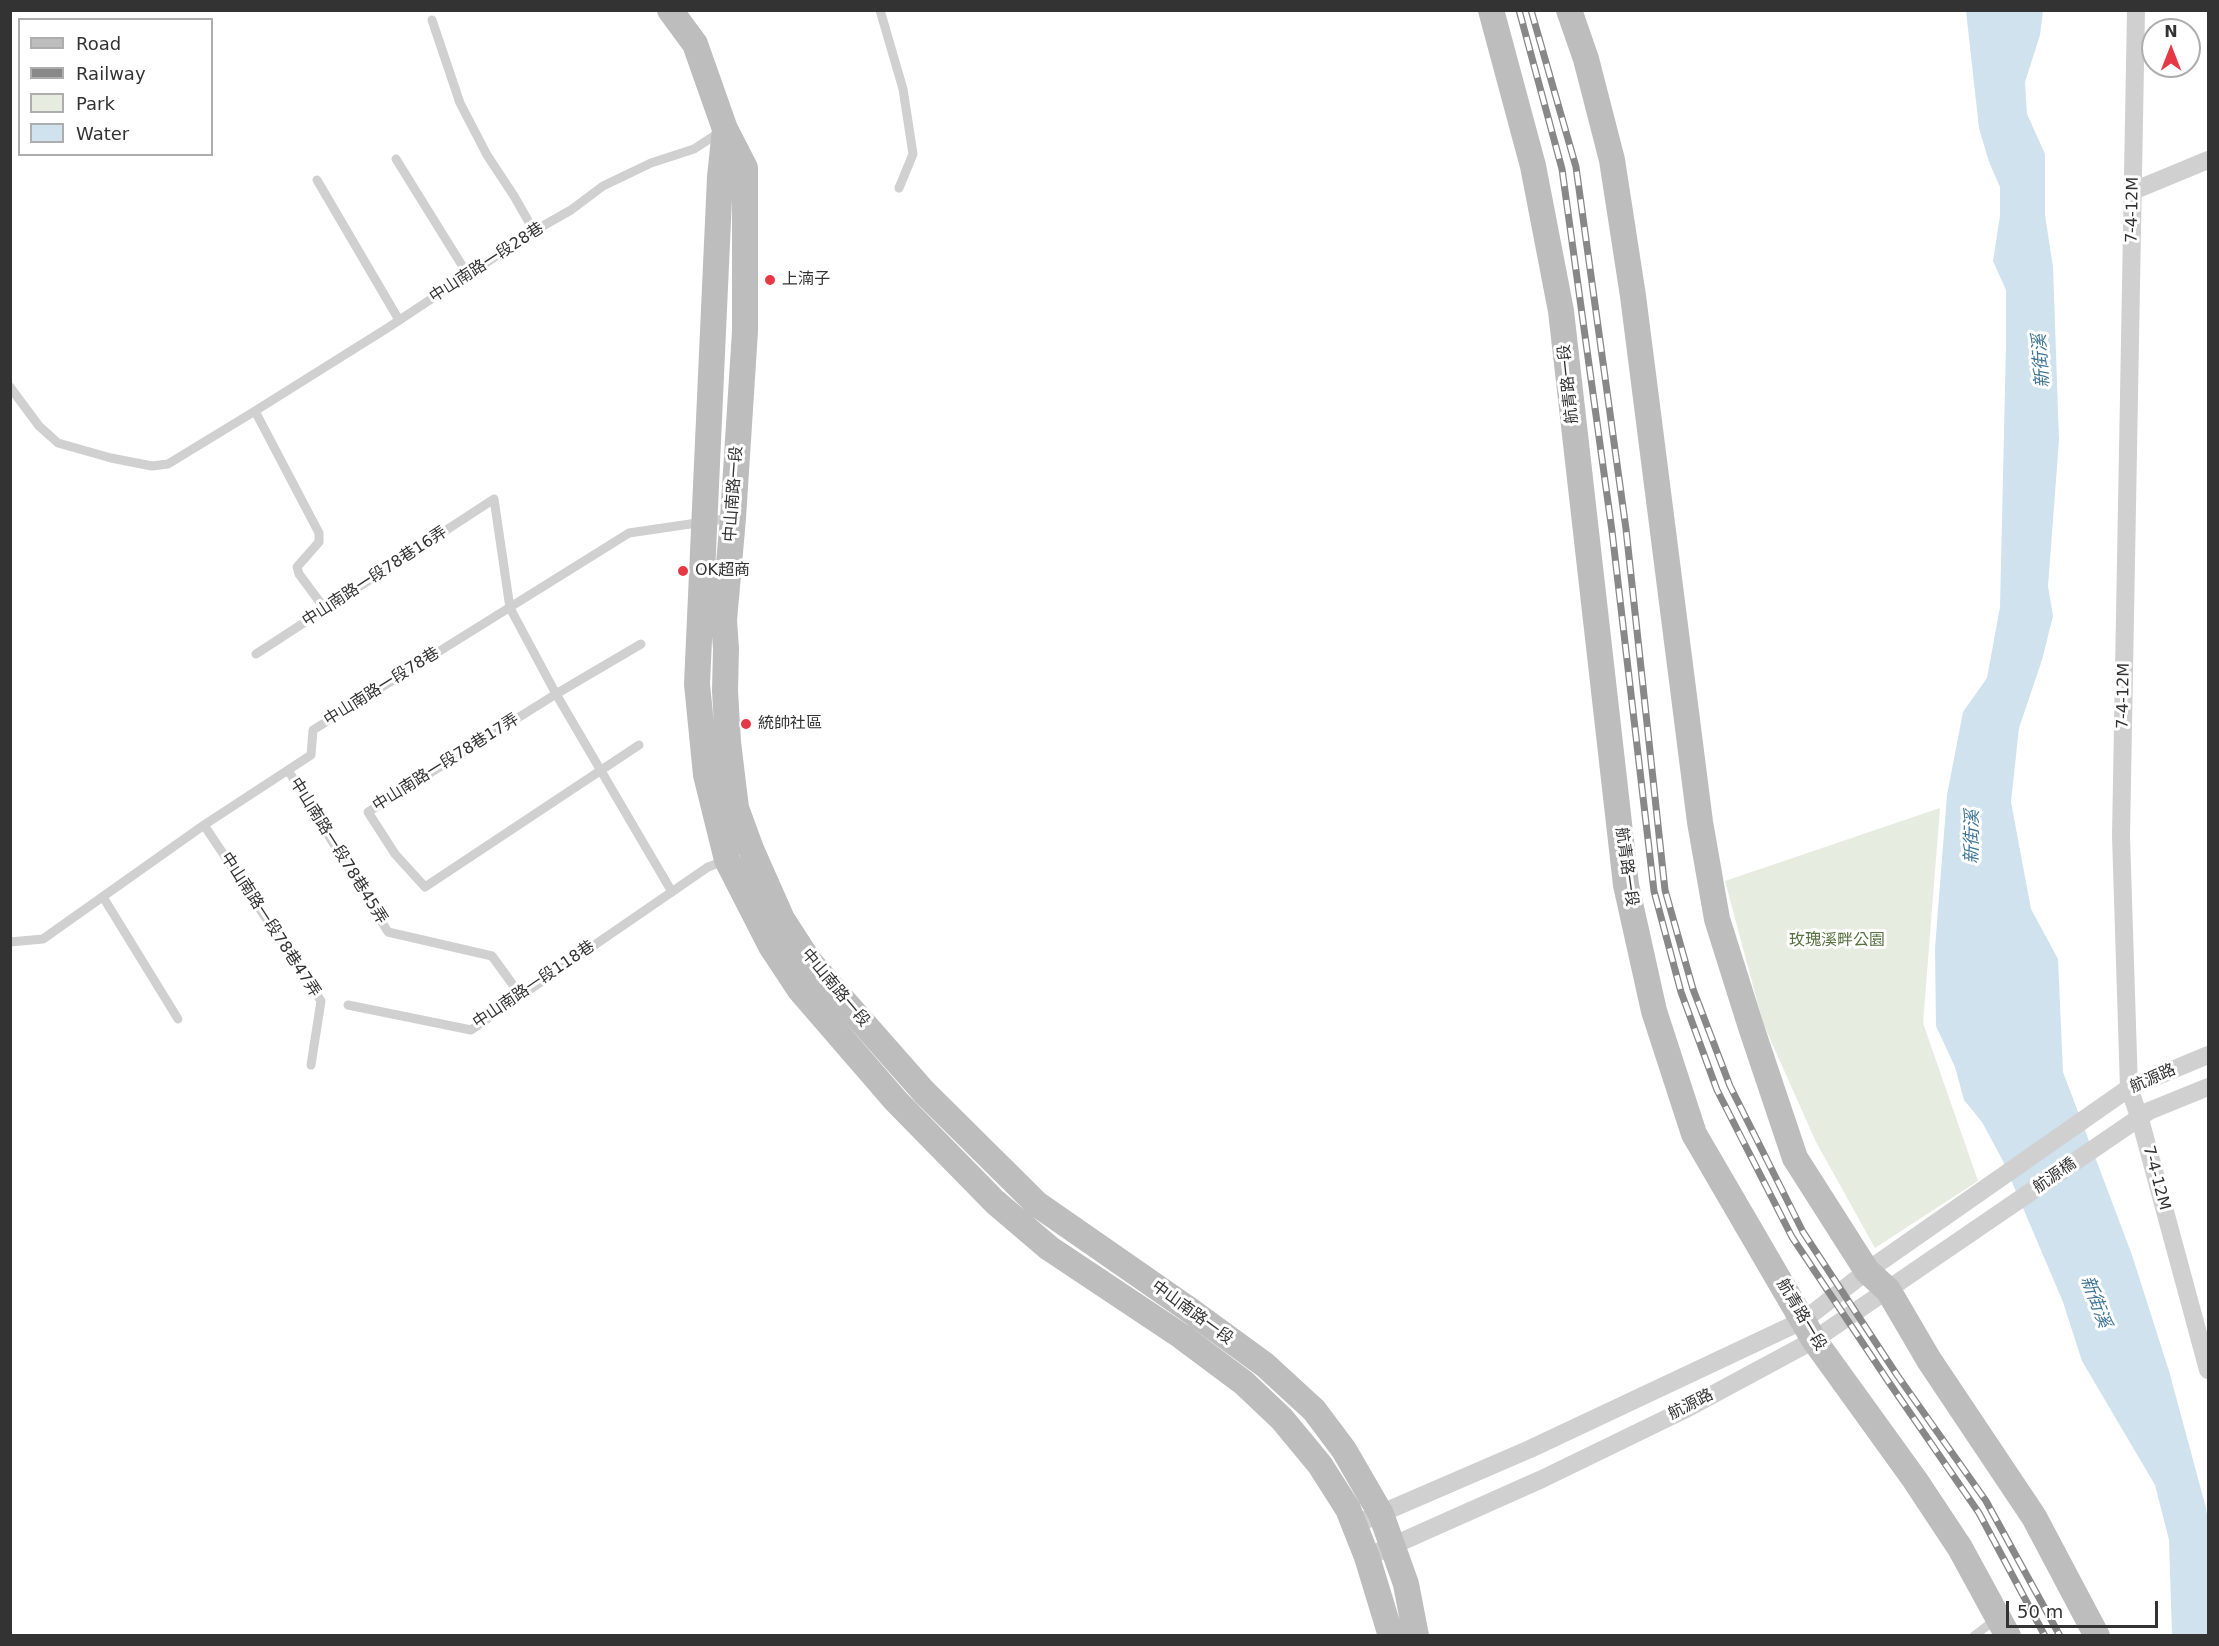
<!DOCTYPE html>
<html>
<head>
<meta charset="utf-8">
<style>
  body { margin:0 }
  #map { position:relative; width:2219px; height:1646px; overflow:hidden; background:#fff; font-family:"DejaVu Sans",sans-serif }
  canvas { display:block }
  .frame { position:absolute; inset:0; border:12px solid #333; pointer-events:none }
  .legend { position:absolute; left:18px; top:18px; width:195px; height:138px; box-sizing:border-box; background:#fff; border:2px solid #adadad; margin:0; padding:8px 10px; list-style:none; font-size:18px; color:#333 }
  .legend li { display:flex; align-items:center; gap:12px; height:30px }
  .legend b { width:30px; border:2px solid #adadad }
  .north { position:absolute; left:2141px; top:18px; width:60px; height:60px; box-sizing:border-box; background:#fff; border:2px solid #adadad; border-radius:50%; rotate:0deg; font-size:16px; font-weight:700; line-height:24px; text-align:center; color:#333 }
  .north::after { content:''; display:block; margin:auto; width:21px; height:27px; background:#e63946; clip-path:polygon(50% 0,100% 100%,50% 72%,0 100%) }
  .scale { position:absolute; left:2006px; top:1601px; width:152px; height:27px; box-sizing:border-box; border:3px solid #333; border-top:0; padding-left:8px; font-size:18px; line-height:21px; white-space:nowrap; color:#333; -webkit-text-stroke:4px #fff; paint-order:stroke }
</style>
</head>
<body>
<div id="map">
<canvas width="2219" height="1646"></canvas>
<div class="frame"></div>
<ul class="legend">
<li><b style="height:8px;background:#bdbdbd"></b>Road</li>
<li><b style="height:8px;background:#888"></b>Railway</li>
<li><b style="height:16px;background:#e6ecdf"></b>Park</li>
<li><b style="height:16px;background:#cfe2ee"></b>Water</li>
</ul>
<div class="north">N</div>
<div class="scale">50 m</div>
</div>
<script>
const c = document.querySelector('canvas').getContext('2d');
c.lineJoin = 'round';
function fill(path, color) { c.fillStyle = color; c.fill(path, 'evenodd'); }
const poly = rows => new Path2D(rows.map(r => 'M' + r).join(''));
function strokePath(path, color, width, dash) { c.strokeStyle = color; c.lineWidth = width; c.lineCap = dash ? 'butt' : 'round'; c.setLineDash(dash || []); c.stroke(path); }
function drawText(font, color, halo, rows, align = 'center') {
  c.font = font + ' "DejaVu Sans","Noto Sans TC",sans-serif'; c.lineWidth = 6; c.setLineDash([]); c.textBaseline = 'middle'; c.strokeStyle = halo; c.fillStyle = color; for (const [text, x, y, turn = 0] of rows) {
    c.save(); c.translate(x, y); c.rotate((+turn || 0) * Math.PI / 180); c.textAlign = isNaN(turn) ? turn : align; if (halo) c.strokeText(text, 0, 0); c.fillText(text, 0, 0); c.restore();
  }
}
const green = poly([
  [1940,808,1923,1023,1978,1181,1875,1248,1816,1142,1763,1023,1725,881]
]);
const water = poly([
  [1966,11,2043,11,2040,35,2025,82,2027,114,2045,154,2045,215,2053,267,2059,440,2048,586,2053,616,2042,660,2019,728,2011,802,2031,909,2058,959,2063,1072,2132,1255,2169,1371,2206,1508,2208,1522,2208,1635,2172,1635,2169,1540,2155,1485,2082,1361,2063,1302,2003,1161,1982,1122,1964,1100,1955,1067,1936,1026,1935,948,1947,795,1963,712,1987,678,2000,607,2006,345,2006,290,1993,261,2000,216,2000,187,1989,162,1979,128]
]);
const lane = poly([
  [880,10,903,89,913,154,899,188],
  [432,20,460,103,487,155,514,196,534,231],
  [396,159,468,275],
  [317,180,399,320],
  [10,387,39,426,58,443,111,458,152,466,168,464,255,411],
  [325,609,299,574,297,567,319,542,319,533,255,411,389,327,534,231,571,210,603,186,651,163,694,149,720,132],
  [256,654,494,499,510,608,556,694,672,892],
  [639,745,425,887,395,854,368,812,556,694,641,644],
  [288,770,388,932,492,956,521,996],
  [204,825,321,1001,311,1065],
  [103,897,178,1019],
  [10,942,43,939,204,825,311,755,313,730,629,533,731,518],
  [348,1005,471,1030,708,867,724,861],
  [1974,1636,1996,1619]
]);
const street = poly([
  [2136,10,2121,836,2129,1088,2140,1119,2208,1370],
  [2133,191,2208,160],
  [1354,1525,1530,1449,1804,1320,1867,1271,2129,1088,2208,1055],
  [1367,1557,1542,1479,1684,1410,1814,1340,2149,1111,2208,1087]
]);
const secondary = poly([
  [670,10,695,44,725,129,745,168,745,331,733,518,724,620,726,649,725,691,728,742,736,808,751,849,782,919,809,961,834,990,924,1092,1037,1204,1191,1311,1265,1365,1314,1410,1344,1450,1381,1514,1406,1584,1416,1636],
  [1491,10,1533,166,1561,311,1626,885,1654,1011,1694,1134,1814,1340,1915,1480,1960,1548,2008,1636],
  [1569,10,1586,59,1612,160,1633,296,1700,822,1717,919,1751,1027,1795,1158,1867,1271,1888,1290,1929,1360,2034,1517,2097,1636],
  [725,129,720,177,697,684,706,775,727,860,771,946,800,990,896,1101,995,1202,1049,1248,1181,1336,1244,1383,1282,1419,1320,1465,1348,1509,1367,1557,1391,1636]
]);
const rail = poly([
  [1519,10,1562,169,1612,531,1654,891,1681,992,1717,1090,1792,1237,1888,1381,1979,1513,2045,1636],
  [1531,10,1576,167,1626,529,1665,890,1693,989,1730,1086,1803,1232,1897,1375,1986,1501,2060,1636]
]);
const markers = [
  [770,280,6,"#e63946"],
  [683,571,6,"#e63946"],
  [746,724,6,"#e63946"]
];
const streetNames = [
  ["7-4-12M",2133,210,-89],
  ["中山南路一段28巷",487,263,-33],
  ["航青路一段",1569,384,-96],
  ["中山南路一段",734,494,-86],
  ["中山南路一段78巷16弄",375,577,-33],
  ["中山南路一段78巷",382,687,-32],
  ["7-4-12M",2124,696,-89],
  ["中山南路一段78巷17弄",446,763,-32],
  ["中山南路一段78巷45弄",338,851,58],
  ["航青路一段",1626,867,82],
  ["中山南路一段78巷47弄",270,925,57],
  ["中山南路一段118巷",534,985,-34],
  ["中山南路一段",835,988,50],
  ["航源路",2153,1079,-24],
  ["航源橋",2055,1176,-35],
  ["7-4-12M",2156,1178,75],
  ["中山南路一段",1192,1313,36],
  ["航青路一段",1801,1315,59],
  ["航源路",1691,1405,-27]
];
const poiNames = [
  ["上湳子",782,280],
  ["OK超商",695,571],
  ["統帥社區",758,724]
];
const parkNames = [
  ["玫瑰溪畔公園",1837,941]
];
const waterNames = [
  ["新街溪",2042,361,-94],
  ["新街溪",1973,837,-89],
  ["新街溪",2095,1302,69]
];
fill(green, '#e6ecdf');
fill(water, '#cfe2ee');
strokePath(lane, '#d0d0d0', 9);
strokePath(street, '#d0d0d0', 18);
strokePath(secondary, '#bdbdbd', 26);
strokePath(rail, '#888', 7);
strokePath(rail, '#fff', 4.5, [14]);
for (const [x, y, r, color] of markers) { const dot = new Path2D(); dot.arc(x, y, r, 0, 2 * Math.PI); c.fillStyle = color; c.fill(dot); strokePath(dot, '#fff', 2); }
drawText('16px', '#333', '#fff', streetNames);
drawText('16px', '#333', '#fff', poiNames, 'left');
drawText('16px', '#56703f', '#fff', parkNames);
drawText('italic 18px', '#3f7597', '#fff', waterNames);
</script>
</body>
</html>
